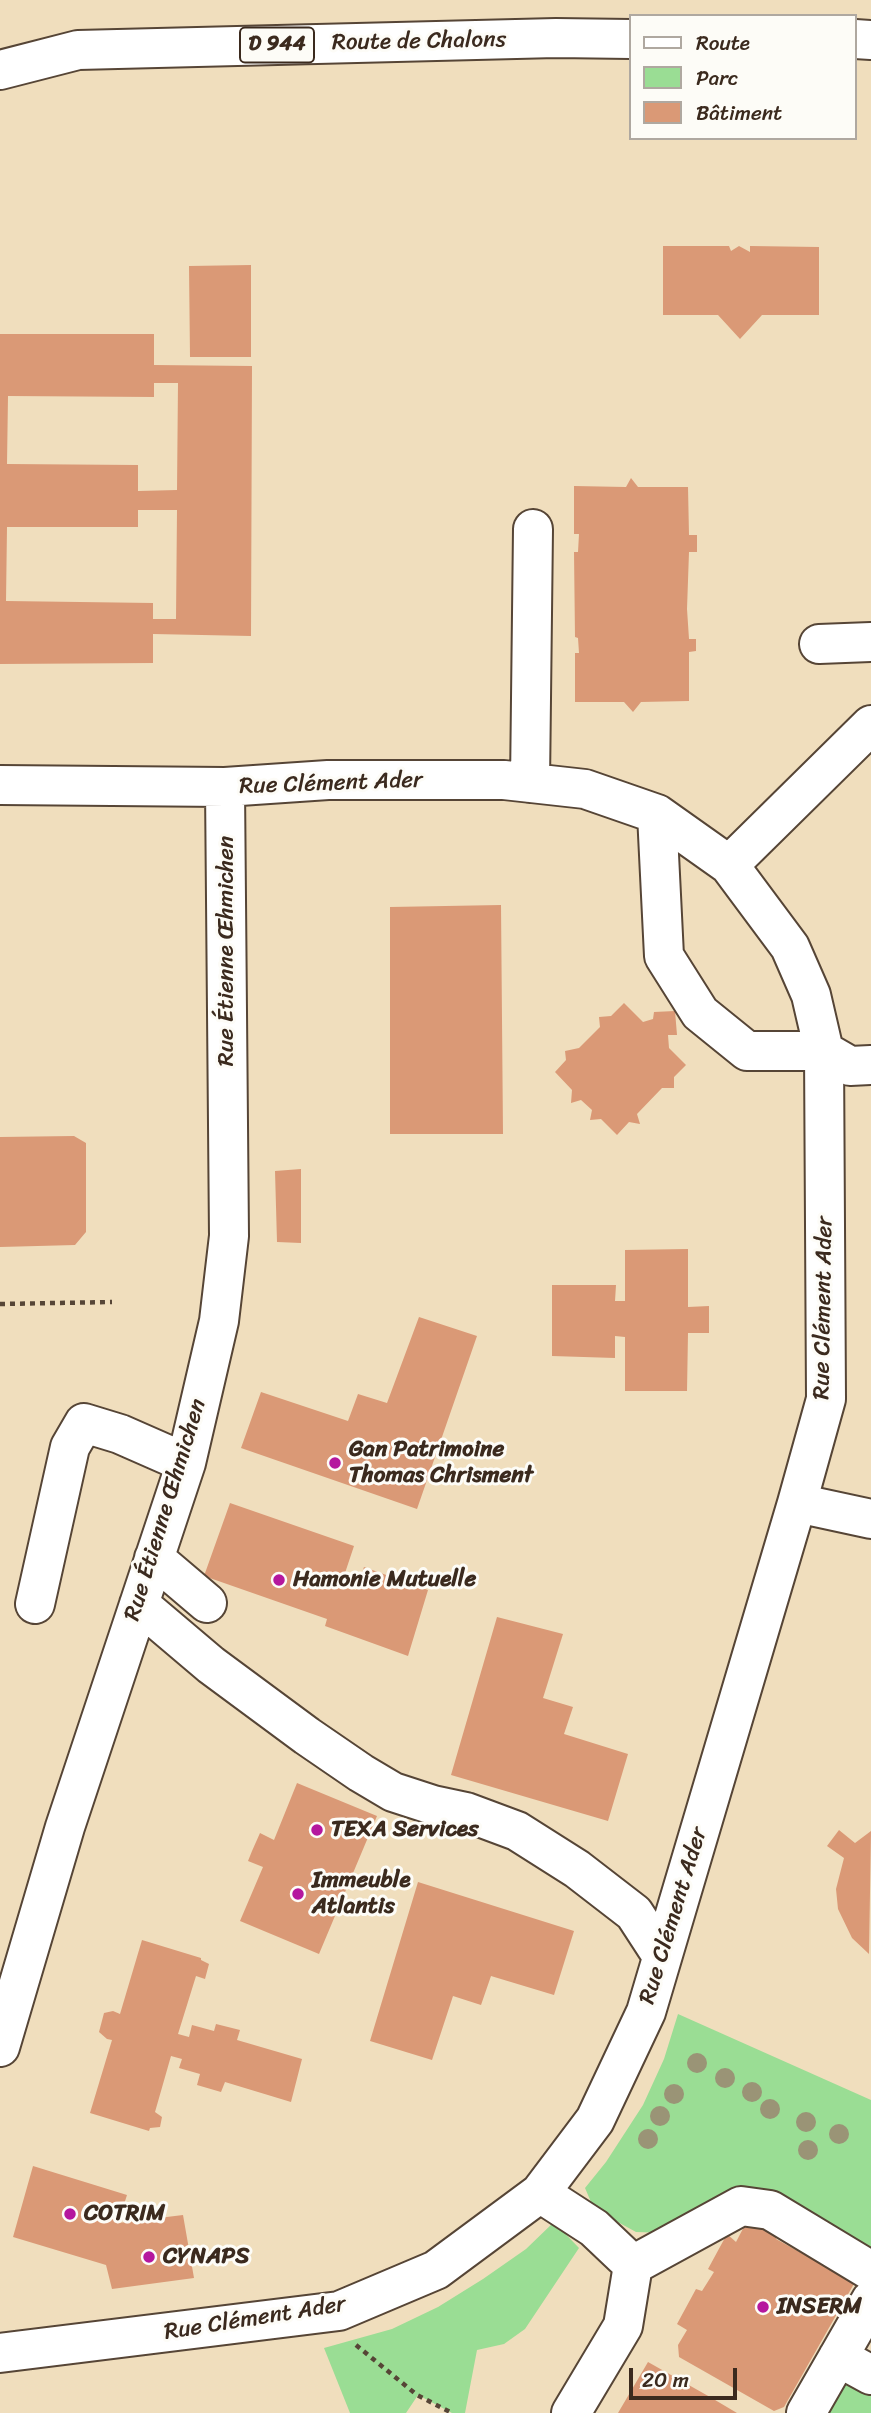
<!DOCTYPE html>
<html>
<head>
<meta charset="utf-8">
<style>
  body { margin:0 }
  #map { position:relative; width:871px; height:2413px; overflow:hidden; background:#f0debd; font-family:Sriracha,sans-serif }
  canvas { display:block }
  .legend { position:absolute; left:629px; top:14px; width:228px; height:126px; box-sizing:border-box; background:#fdfcf7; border:2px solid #afa8a0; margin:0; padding:9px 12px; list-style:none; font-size:21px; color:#3b2a1e }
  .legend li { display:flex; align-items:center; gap:14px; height:35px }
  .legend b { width:35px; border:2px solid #afa8a0 }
  .scale { position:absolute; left:629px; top:2368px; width:108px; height:32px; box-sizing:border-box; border:4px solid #3b2a1e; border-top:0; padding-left:9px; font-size:21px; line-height:24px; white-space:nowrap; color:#3b2a1e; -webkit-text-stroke:5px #fdfcf7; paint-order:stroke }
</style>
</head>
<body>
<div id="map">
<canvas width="871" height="2413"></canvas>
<ul class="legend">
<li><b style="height:9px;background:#fff"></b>Route</li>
<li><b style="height:19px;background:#9add94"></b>Parc</li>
<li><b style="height:19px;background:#da9976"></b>Bâtiment</li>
</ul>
<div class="scale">20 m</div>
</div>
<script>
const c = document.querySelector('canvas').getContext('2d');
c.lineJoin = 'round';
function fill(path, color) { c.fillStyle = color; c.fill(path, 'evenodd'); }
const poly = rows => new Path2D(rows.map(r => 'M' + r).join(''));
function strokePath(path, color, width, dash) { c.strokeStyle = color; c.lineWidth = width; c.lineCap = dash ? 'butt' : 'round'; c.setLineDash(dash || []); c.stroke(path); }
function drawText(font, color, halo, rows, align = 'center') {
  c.font = font + ' Sriracha,sans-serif'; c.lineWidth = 6; c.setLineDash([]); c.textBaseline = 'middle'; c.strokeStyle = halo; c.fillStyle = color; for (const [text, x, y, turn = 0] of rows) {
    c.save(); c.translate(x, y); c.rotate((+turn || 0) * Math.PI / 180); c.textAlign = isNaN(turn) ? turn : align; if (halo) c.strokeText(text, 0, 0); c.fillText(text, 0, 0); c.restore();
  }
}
const green = poly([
  [678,2014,871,2100,871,2256,785,2203,668,2233,636,2232,594,2209,585,2188,606,2162,643,2105,664,2059],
  [554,2222,579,2248,525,2329,504,2344,477,2350,465,2413,452,2413,418,2395,406,2413,350,2413,324,2348,392,2329,438,2307,483,2279,526,2249],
  [842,2369,871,2385,871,2413,816,2413]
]);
const building = poly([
  [663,246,729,246,731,251,739,246,750,252,750,246,819,247,819,315,762,315,740,339,718,315,663,315],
  [251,265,251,357,190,357,189,266],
  [0,334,154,334,154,365,252,366,251,636,153,634,153,663,0,664],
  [154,383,178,383,177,490,138,491,138,465,7,464,8,396,154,397],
  [138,510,177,510,176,619,153,619,153,603,6,601,7,527,138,527],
  [631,478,638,487,688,487,689,535,697,535,697,552,689,552,687,609,689,639,696,639,696,651,689,652,689,701,641,702,633,712,624,702,575,702,575,653,579,653,578,638,575,637,574,552,578,552,579,534,574,534,574,486,626,487],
  [501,905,503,1134,390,1134,390,907],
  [624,1003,643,1022,653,1019,654,1012,675,1011,677,1035,668,1035,669,1048,686,1065,674,1077,674,1088,662,1088,637,1114,640,1124,629,1122,617,1135,601,1119,590,1120,592,1110,581,1100,571,1103,572,1090,555,1072,566,1060,565,1051,579,1048,600,1027,599,1017,611,1016],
  [74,1136,86,1143,86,1232,75,1245,0,1247,0,1137],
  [301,1169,301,1243,277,1242,275,1171],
  [688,1249,688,1307,709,1306,709,1333,688,1333,687,1391,625,1391,625,1337,615,1336,615,1358,552,1356,552,1285,616,1285,615,1301,625,1301,625,1250],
  [419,1317,477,1336,417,1509,241,1448,261,1392,348,1421,358,1394,387,1403],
  [230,1503,354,1546,341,1585,356,1590,364,1567,428,1590,408,1656,325,1626,327,1619,204,1576],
  [497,1617,563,1634,543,1698,573,1707,564,1734,628,1754,608,1821,451,1775],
  [297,1783,377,1816,319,1954,240,1921,263,1867,248,1861,252,1851,260,1833,274,1840],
  [839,1830,855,1843,871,1831,869,1954,852,1938,838,1909,836,1889,844,1858,827,1846],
  [418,1882,574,1931,554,1995,491,1976,481,2005,453,1996,432,2060,370,2041],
  [142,1940,201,1958,201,1960,209,1964,205,1979,196,1976,178,2034,189,2037,192,2025,214,2031,216,2024,240,2030,237,2040,302,2059,291,2102,225,2082,221,2092,197,2085,200,2074,179,2068,182,2059,171,2056,155,2112,162,2117,160,2127,150,2128,149,2131,90,2113,112,2040,107,2039,99,2032,104,2013,113,2011,120,2014],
  [33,2166,127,2195,118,2223,183,2215,194,2278,112,2289,106,2265,13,2237],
  [747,2221,780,2230,776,2239,825,2266,832,2257,855,2282,784,2407,774,2411,679,2357,678,2345,687,2330,677,2324,696,2289,702,2291,714,2272,708,2269,727,2234,736,2242],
  [648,2362,710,2397,737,2413,618,2413]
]);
const path = poly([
  [0,1304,112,1302],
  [356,2345,417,2395,452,2413]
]);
const minor = poly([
  [819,644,871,642],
  [530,783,533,529],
  [0,785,225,787,328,780,504,780,585,789,657,814,729,865,790,947,811,995,824,1051,826,1399,797,1503,646,2012,595,2120,540,2193,436,2270,339,2311,0,2353],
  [657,814,664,956,700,1013,747,1051,824,1051,850,1066,871,1065],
  [729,865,871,725],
  [797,1503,871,1519],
  [154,1558,207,1603],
  [35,1604,70,1447,84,1423,120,1434,186,1463],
  [139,1604,211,1665,307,1736,361,1773,393,1792,433,1805,466,1812,517,1831,577,1869,634,1913,662,1956],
  [0,2047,65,1827,186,1463,219,1321,229,1236,225,787],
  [540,2193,594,2228,633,2265,623,2326,571,2413],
  [633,2265,741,2206,770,2210,871,2271],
  [838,2357,871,2375],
  [806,2413,871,2300]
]);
const major = poly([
  [855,39,871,40],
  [0,70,78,50,556,38,631,39]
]);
const trees = [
  [697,2063],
  [725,2078],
  [752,2092],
  [674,2094],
  [770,2109],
  [660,2116],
  [806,2122],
  [839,2134],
  [648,2139],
  [808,2150]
];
const markers = [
  [335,1463,7,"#b5179e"],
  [279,1580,7,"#b5179e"],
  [317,1830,7,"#b5179e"],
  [298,1894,7,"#b5179e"],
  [70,2214,7,"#b5179e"],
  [149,2257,7,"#b5179e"],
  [763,2307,7,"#b5179e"]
];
const shields = [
  [277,45,74]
];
const shieldNames = [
  ["D 944",277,45]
];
const streetNames = [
  ["Route de Chalons",419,42,-1],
  ["Rue Clément Ader",331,784,-2],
  ["Rue Étienne Œhmichen",227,951,-90],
  ["Rue Clément Ader",824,1308,-89],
  ["Rue Étienne Œhmichen",166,1510,-73],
  ["Rue Clément Ader",674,1916,-73],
  ["Rue Clément Ader",255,2319,-9]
];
const poiNames = [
  ["Gan Patrimoine",349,1450],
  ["Thomas Chrisment",349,1476],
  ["Hamonie Mutuelle",293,1580],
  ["TEXA Services",331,1830],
  ["Immeuble",312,1881],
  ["Atlantis",312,1907],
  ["COTRIM",84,2214],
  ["CYNAPS",163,2257],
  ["INSERM",777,2307]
];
fill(green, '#9add94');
fill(building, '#da9976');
strokePath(minor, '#564536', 42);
strokePath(major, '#564536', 42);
strokePath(path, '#564536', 4.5, [5, 5]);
strokePath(minor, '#fff', 38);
strokePath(major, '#fff', 38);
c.fillStyle = '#9a9476';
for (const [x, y] of trees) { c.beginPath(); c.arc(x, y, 10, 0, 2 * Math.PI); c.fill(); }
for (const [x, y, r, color] of markers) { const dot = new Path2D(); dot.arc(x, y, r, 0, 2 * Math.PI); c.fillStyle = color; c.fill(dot); strokePath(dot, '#fdfcf7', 2.5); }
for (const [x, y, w] of shields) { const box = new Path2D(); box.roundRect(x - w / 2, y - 17.5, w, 35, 5); c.fillStyle = '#fdfcf7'; c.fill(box); strokePath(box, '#3b2a1e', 2); }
drawText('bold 21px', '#3b2a1e', null, shieldNames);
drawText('23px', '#3b2a1e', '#fdfcf7', streetNames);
drawText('bold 23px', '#3b2a1e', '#fdfcf7', poiNames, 'left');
</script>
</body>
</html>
